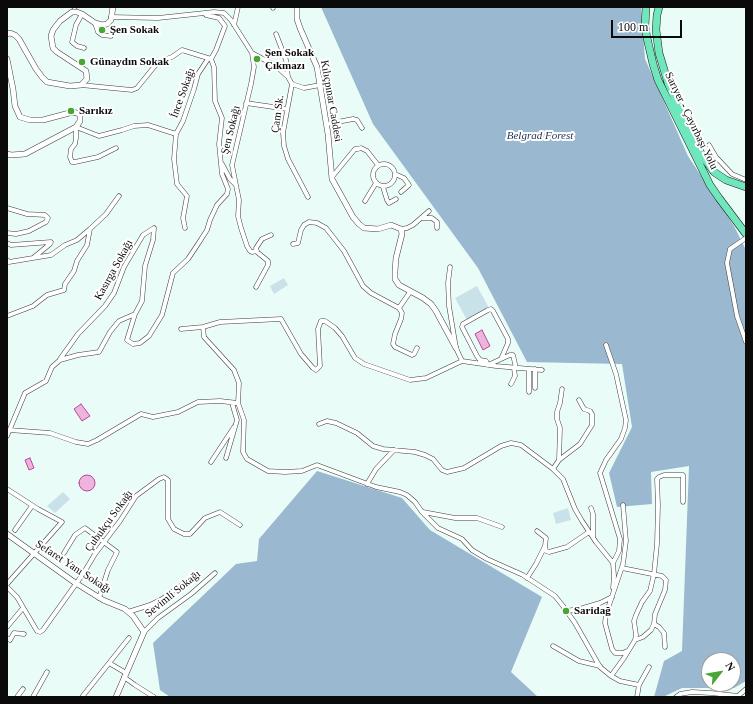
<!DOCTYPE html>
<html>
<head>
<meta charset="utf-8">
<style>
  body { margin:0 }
  #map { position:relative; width:753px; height:704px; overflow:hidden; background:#eafcf7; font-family:"Times New Roman",serif }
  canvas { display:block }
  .frame { position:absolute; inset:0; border:8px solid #0a0a0a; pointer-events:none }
  .north { position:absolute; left:701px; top:652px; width:40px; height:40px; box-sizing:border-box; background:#fff; border:1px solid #9d9d9d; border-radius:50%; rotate:59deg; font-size:11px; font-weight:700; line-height:16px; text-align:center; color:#0a0a0a }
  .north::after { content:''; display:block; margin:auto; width:14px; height:18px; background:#47a635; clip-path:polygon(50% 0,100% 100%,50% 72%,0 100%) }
  .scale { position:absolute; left:611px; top:20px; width:71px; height:18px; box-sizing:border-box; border:2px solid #0a0a0a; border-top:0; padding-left:5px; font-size:12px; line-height:14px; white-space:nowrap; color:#0a0a0a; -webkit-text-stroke:3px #fff; paint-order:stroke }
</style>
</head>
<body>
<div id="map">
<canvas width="753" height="704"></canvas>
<div class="frame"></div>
<div class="north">N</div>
<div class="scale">100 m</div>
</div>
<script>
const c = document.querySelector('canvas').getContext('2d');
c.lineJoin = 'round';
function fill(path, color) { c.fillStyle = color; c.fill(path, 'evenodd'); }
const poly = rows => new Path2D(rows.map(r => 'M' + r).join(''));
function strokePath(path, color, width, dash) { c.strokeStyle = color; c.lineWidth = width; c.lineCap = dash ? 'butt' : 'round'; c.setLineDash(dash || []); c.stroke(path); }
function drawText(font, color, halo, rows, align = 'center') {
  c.font = font + ' "Times New Roman",serif'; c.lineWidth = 4; c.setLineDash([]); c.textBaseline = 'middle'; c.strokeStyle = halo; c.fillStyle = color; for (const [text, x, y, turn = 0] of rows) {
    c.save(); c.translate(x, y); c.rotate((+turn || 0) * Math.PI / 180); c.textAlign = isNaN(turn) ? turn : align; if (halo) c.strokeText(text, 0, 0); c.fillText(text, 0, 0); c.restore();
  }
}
const forest = poly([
  [321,7,641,7,645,59,688,156,734,226,746,250,746,681,734,688,682,688,663,697,654,697,664,661,682,651,689,466,651,472,652,504,617,507,609,473,632,427,622,364,527,362,478,268,373,124],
  [709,660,733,660,733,684,709,684],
  [317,471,402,498,430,530,542,597,511,672,538,697,170,697,160,690,153,643,236,564,257,561,259,539]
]);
const pitch = poly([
  [284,278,288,285,274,294,270,286],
  [477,286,489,308,467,320,455,298],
  [63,492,70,499,55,513,47,506],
  [568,508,571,520,556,524,553,513]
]);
const water = poly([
  [482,330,490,346,483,350,475,334,482,330],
  [81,404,90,416,82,421,74,409,81,404],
  [30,458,34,468,29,470,25,460,30,458],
  '79 483a8 8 0 1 1 16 0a8 8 0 1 1-16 0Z'
]);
const minor = poly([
  [74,7,75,7],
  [273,7,273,8],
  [82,14,76,25,72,42,77,46,84,48],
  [206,15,219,18,225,26,216,50,211,59],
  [111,17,158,18,214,12,224,13,231,20,252,53,276,66,288,77],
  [95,23,98,32,102,35,111,36],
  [234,25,238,7],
  [276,34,286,60,288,77,292,84,283,133,284,146,288,159,308,197],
  [252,53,254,67,251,84,232,165,239,200,238,216,241,228,247,246,250,251,252,252,257,251],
  [292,84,304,88,320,85],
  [81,85,132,90,137,88,154,67,160,61,172,57,182,50,211,59],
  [246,103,287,109],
  [327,124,353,119,357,120,362,128],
  [176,134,183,121,194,89,198,74,208,59],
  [709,145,716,157,732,174,746,180],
  [116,148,98,157,75,162,72,162,70,157,71,149,75,144,76,138,76,127,99,136,122,130,134,126,148,125,176,134,174,159,177,184,187,196,183,218,185,228],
  '373 175a11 11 0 1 1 22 0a11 11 0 1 1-22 0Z',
  [222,164,230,179,235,184],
  [395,174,404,178,409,185,401,192],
  [332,177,355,149,358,149,361,148,367,151,378,165],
  [383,187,387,200,389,203,396,199],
  [365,201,376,183],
  [7,208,27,214,45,215,48,218,46,222,29,231,16,234,7,233],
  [421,218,432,218,437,222,437,228],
  [90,229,106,214,119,196],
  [401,229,407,228,413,225,429,211],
  [746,238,730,249,727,263,737,316,746,342],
  [7,243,11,245,51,242,50,244,33,258,51,255,65,245,77,240,90,229,87,245,77,261,74,271,65,284,64,290,47,295,33,306,7,316],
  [293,244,298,243,301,230,304,225,309,222,317,223,326,228,344,251,363,286,371,293,399,308,402,313,401,319,395,334,393,344,395,347,412,355,414,354,417,348],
  [7,260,9,262,33,258],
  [450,267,448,283,449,306,456,348,462,361,496,366,542,370],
  [256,287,268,265,268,261,257,252,256,248,262,239,271,235],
  [399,308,410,292],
  [135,314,127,340,133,344,140,343,149,336,162,315,173,273,188,259,198,244,207,230,210,220,217,205,227,194,228,189,222,174,219,144,222,118,215,101,214,67,211,59],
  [203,327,204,337,234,370,239,383,238,403,244,420,243,452,247,459,268,471,285,472,302,471,317,465,376,487,400,492,407,495,415,502,422,512,438,528,462,539,472,550,487,559,523,575,555,596,563,606,575,623,600,667,611,676,620,681,639,685,637,697],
  [181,329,203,327,220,322,281,319,301,354,313,368,316,370,320,366,318,329,321,321,325,321,335,328,342,336,355,358,364,364,410,380,426,378,462,361],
  [606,345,616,374,626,420,625,428,621,439,606,460,600,473,620,539,619,551,613,563],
  [60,359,78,334,105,306,114,293,124,267,143,235,154,228],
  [501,359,508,343,508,339,493,311,491,309,488,310,463,324,462,327,477,356,480,360,486,361,488,365,501,359,510,355,513,355,516,368],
  [535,369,535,388],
  [511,384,515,376,514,368],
  [529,392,529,369],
  [319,424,327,421,336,423,357,433,373,446,383,449,415,452,425,455,433,459,442,470,447,472,464,468,501,446,511,443,521,445,553,469,563,479,575,509,582,521,596,542,613,563],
  [9,430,50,433,76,442,88,444,97,440,141,414,153,417,178,412,198,402,220,401,238,403],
  [7,436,25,393,46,381,52,367,60,360,78,355,99,352,110,332,119,321,135,314,142,301,145,266,153,240,154,228],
  [226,458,237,420,232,403],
  [559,460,580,444,592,425,592,414,590,411,584,409,579,400],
  [211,462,234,427],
  [553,469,559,460,560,428,557,419,557,412,560,403,562,389],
  [367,484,376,469,394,450],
  [7,489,38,509,62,522,7,584],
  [623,505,626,541,623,564,606,614,605,623,612,649,615,653,623,653,627,651],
  [591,508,593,514,593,537],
  [423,512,455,518,477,518,502,527],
  [15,530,32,506],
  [545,546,546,551,549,552,567,547,589,532],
  [64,553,75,535,85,528,117,552,108,570,99,598],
  [622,568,662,576,666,580,665,590,655,614,654,624,651,630,643,637,635,640],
  [527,578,536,564,545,546,546,538,537,531],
  [7,587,17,597,37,631,40,632,43,630,83,574,95,554,120,521,136,496,159,479,164,477,168,480,168,519,174,529,184,534,190,534,205,518,220,512,240,525],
  [613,588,614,576,613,563],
  [567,611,583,608,600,603,612,597],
  [128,612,150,605,162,599,187,581],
  [654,624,659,627,664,633,665,647],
  [7,627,23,608],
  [144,632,158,618,191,594,215,573],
  [7,638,10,640,14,633,24,634],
  [553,646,579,661,600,666],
  [109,663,126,673],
  [611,676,624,658,635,640,636,635,634,621,636,615,642,602,650,591,654,574,657,544,658,505,657,479,659,477,664,475,683,475,683,502],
  [124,677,135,685,154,697],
  [639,685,649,667],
  [17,697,23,689],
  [33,697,47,672],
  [82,697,129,638],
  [676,697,680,694,692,692,711,693,738,696,746,689]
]);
const tertiary = poly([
  [297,7,297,19,300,28,317,67,328,134,332,179,353,217,359,224,364,228,378,229,391,225,401,229,402,234,396,258,395,271,395,279,399,285,423,298,431,304,436,311,456,348],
  [7,34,10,33,15,35,19,39,36,69,42,77,47,82,70,86,81,85,87,79,86,71,57,52,53,48,51,36,53,30,60,21,72,12,77,12,82,14,95,23,102,25,107,24,111,20,113,7],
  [7,59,13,89,15,106,20,117,30,120,43,120,73,112,80,114,80,121,76,127,25,154,11,155,7,154],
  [7,534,74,582,103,600,125,609,133,616,144,632,116,697]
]);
const primary = poly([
  [646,7,645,27,647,38,653,64,658,80,710,185,719,198,746,234],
  [659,7,657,15,656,30,659,53,668,83,691,134,703,157,714,172,726,180,746,187]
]);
const markers = [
  [102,30,4,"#47a635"],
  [257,59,4,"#47a635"],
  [82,62,4,"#47a635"],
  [71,111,4,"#47a635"],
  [566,611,4,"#47a635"]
];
const poiNames = [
  ["Şen Sokak",110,30],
  ["Şen Sokak",265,53],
  ["Çıkmazı",265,66],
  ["Günaydın Sokak",90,62],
  ["Sarıkız",79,111],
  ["Saridağ",574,611]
];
const streetNames = [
  ["İnce Sokağı",183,93,-70],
  ["Kılıçpınar Caddesi",331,101,80],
  ["Çam Sk.",278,114,-82],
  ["Sarıyer - Çayırbaşı Yolu",691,121,64],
  ["Şen Sokağı",231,130,-76],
  ["Kasırga Sokağı",114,270,-61],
  ["Çubukçu Sokağı",109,521,-54],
  ["Sefaret Yanı Sokağı",73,567,33],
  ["Sevimli Sokağı",173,594,-39]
];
const parkNames = [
  ["Belgrad Forest",540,136]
];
fill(forest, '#9ab8d0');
fill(pitch, '#c9e2ea');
fill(water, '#edb5de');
strokePath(water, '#ba4698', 1);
strokePath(minor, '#3d3d3d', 5);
strokePath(tertiary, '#3d3d3d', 6);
strokePath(primary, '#1b1b1b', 8);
strokePath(minor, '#fff', 4);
strokePath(tertiary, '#fff', 5);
strokePath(primary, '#70e6bd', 7);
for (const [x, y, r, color] of markers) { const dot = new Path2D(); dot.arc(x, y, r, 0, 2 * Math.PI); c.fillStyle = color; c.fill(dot); strokePath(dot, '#fff', 1.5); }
drawText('bold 11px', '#0a0a0a', '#fff', poiNames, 'left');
drawText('11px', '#0a0a0a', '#fff', streetNames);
drawText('italic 11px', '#243458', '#fff', parkNames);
</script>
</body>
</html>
